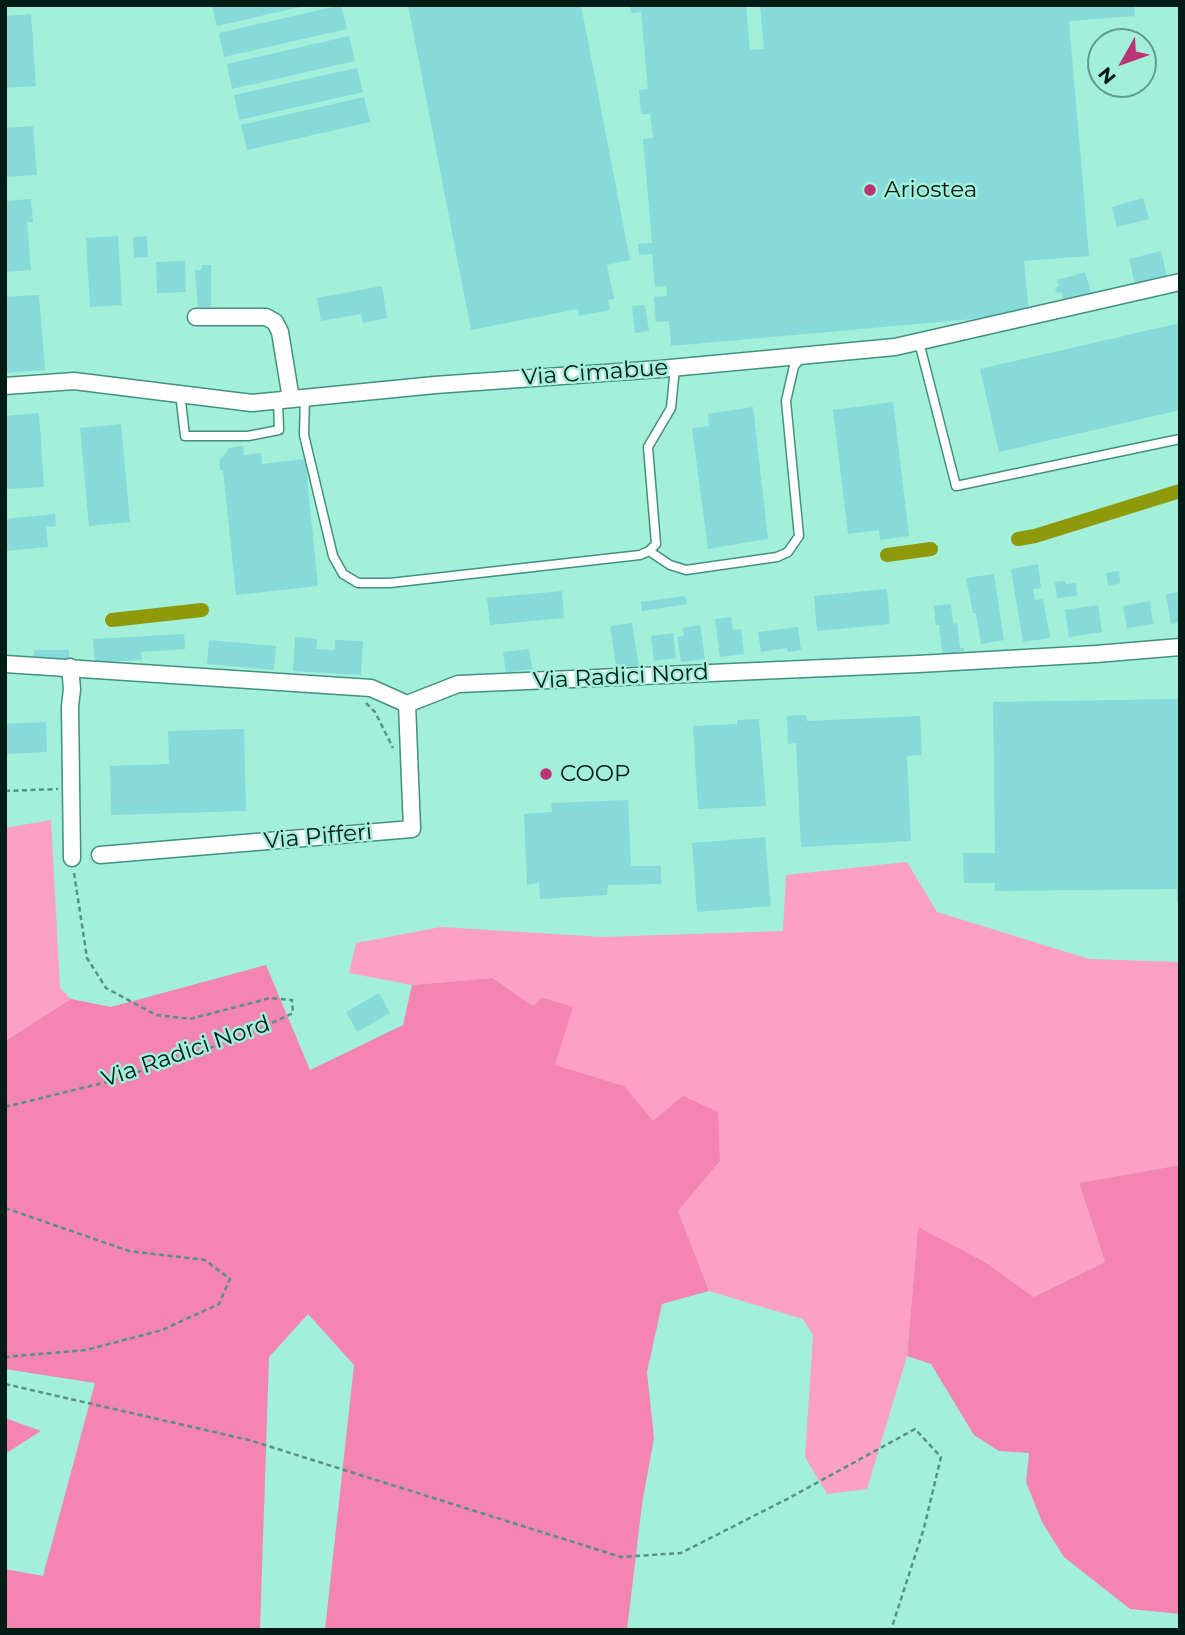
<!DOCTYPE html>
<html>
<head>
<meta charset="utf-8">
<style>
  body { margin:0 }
  #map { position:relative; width:1185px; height:1635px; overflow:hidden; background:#a2efda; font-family:Montserrat,sans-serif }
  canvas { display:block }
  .frame { position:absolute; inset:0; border:7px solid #001c15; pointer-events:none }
  .north { position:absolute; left:1087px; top:28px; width:70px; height:70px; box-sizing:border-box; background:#a2efda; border:2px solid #619b8b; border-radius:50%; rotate:230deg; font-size:19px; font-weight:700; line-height:28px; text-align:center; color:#001c15 }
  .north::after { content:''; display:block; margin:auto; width:24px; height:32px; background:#ba3374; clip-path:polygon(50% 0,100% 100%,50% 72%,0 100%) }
</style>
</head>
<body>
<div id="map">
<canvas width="1185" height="1635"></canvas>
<div class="frame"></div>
<div class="north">N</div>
</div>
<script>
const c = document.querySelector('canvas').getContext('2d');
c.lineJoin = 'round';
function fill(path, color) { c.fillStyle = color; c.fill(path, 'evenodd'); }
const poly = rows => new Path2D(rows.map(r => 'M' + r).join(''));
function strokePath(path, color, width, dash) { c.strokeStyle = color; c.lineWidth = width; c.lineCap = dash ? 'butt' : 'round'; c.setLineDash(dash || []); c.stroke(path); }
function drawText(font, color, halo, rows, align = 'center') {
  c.font = font + ' Montserrat,sans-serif'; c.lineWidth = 5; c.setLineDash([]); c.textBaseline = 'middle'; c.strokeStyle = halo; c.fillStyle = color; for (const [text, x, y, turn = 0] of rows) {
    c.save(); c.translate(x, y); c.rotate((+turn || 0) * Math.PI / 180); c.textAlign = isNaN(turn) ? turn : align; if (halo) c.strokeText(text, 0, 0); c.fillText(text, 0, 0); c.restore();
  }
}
const green = poly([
  [51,820,60,988,71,999,5,1041,5,828],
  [907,862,937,912,1089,959,1180,962,1180,1165,1079,1183,1105,1262,1034,1297,985,1262,918,1228,907,1356,867,1489,827,1494,805,1457,813,1335,803,1319,709,1291,678,1211,720,1161,653,1121,623,1086,555,1065,572,1007,543,997,533,1006,493,978,412,985,349,973,356,943,441,927,602,937,783,931,786,875]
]);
const forest = poly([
  [266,965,310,1070,403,1025,412,985,493,978,533,1006,542,997,573,1007,555,1065,624,1086,653,1121,683,1096,718,1112,720,1161,678,1211,709,1291,662,1304,647,1372,654,1438,642,1504,627,1630,325,1630,354,1365,308,1314,269,1357,260,1630,5,1630,5,1569,43,1576,95,1383,5,1369,5,1041,71,999,111,1007],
  [1180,1165,1180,1614,1130,1609,1064,1557,1042,1522,1026,1482,1029,1453,999,1451,974,1435,931,1364,907,1356,918,1227,985,1262,1034,1297,1105,1262,1079,1183],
  [5,1418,41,1431,5,1454]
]);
const canal = poly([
  [1018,539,1035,536,1180,491],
  [887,555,931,549],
  [112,620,202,610]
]);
const building = poly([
  [212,5,304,5,304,6,217,26],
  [341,5,347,29,224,57,219,33],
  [408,5,581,5,630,260,607,265,614,299,608,300,610,310,579,316,578,309,471,330],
  [630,5,746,5,750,50,764,49,760,5,1134,5,1135,16,1069,21,1089,256,1024,261,1029,314,671,346,669,321,656,322,654,297,667,296,666,286,655,287,652,254,639,255,638,244,652,243,643,139,653,138,650,114,641,114,639,90,648,89,641,12,631,13],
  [31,14,36,86,5,88,5,16],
  [349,36,355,61,232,89,227,64],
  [357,68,363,92,239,120,234,95],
  [364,97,370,122,247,150,241,125],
  [33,126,37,175,5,177,5,128],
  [1143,198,1149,219,1117,227,1112,207],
  [31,199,33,222,27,222,31,270,5,272,5,201],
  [118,236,122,305,90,307,86,238],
  [147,236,148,257,134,258,133,237],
  [1161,251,1168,281,1136,289,1129,259],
  [185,261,186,292,157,293,156,262],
  [202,265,211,265,211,307,198,307,195,270,201,270],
  [1085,272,1091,293,1064,301,1061,292,1057,293,1055,288,1059,286,1057,280],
  [382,286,387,318,363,323,361,314,321,321,317,298],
  [39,295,45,370,5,373,5,297],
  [645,305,649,331,635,333,632,306],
  [1180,323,1180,410,999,452,980,369],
  [893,402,909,536,880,540,879,530,848,534,833,410],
  [753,407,768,539,708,549,692,428,709,426,708,414],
  [39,413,44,487,5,489,5,416],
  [121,424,130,522,89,526,80,428],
  [243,446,244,455,261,453,262,464,305,459,318,586,236,595,223,470,220,470,219,461,229,448],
  [55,514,56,526,46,527,48,547,5,551,5,519],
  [1038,564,1041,588,1033,589,1035,600,1043,599,1050,638,1023,642,1011,569],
  [1119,571,1120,583,1108,586,1106,573],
  [994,574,1004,640,981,644,976,613,973,613,966,578],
  [1065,581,1066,584,1076,583,1077,596,1057,598,1055,582],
  [887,589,890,624,817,631,814,596],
  [562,591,564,618,490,625,487,598],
  [1180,592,1180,622,1171,624,1166,594],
  [685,596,687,604,642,611,641,602],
  [1150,601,1153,624,1127,628,1123,606],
  [951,604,953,624,957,623,960,648,964,648,965,656,943,659,939,625,936,625,934,606],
  [1098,605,1102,632,1069,637,1065,610],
  [731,617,733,630,741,629,744,654,720,657,715,619],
  [632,623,639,666,617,670,610,626],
  [700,625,705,659,681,662,677,637,684,636,683,628],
  [798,627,801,650,788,652,787,648,761,652,758,632],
  [673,633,676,658,654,661,651,636],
  [184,634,185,649,141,652,142,660,95,663,93,639],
  [295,637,317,639,316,649,335,650,335,640,363,641,361,675,293,671],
  [209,640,276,646,274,670,207,664],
  [529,649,532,669,506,673,503,652],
  [34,650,69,650,69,664,34,664],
  [1180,699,1180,902,1177,902,1177,889,995,891,995,883,964,883,963,853,995,853,993,702],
  [806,715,807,721,920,716,922,755,907,756,911,841,801,847,796,743,788,744,787,716],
  [759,719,766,806,698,809,693,726,737,724,737,720],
  [46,722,47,752,5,754,5,724],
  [244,729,246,811,111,815,110,766,169,764,168,731],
  [628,800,631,866,661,866,661,884,608,885,607,895,540,899,539,883,527,885,524,814,552,812,551,803],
  [765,837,771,906,697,912,692,843],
  [379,993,390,1013,357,1032,346,1012]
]);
const path = poly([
  [366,703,375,712,393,748],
  [5,791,58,789],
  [5,1107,111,1081,242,1037,293,1013,292,1000,270,998,190,1019,156,1015,106,988,87,958,74,873],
  [5,1208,129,1251,205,1260,230,1279,219,1304,162,1330,86,1350,5,1357],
  [5,1384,249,1440,621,1557,681,1553,791,1497,915,1429,941,1457,924,1528,891,1630]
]);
const service = poly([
  [919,342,956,486,1180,439],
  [180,393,185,436,248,436,279,430,278,400],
  [305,397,304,435,333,556,343,574,358,583,390,583,640,555,649,551,656,544,648,447,671,408,675,368],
  [649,551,670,565,686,570,777,557,788,552,799,536,786,401,794,366,801,358]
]);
const minor = poly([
  [196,317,266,317,275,322,280,332,291,399],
  [5,386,74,381,252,403,435,385,660,369,895,347,1180,282],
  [5,664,371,688,407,704,458,684,918,664,1096,654,1180,647],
  [70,667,72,689,70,707,72,858],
  [100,855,412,829,407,704]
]);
const markers = [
  [870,190,7,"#ba3374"],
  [546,774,7,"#ba3374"]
];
const poiNames = [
  ["Ariostea",884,190],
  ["COOP",560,774]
];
const streetNames = [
  ["Via Cimabue",595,373,-4],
  ["Via Radici Nord",621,677,-3],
  ["Via Pifferi",318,837,-5],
  ["Via Radici Nord",186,1052,-19]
];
fill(green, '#fea0c4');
fill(forest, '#f484b2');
strokePath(canal, '#8e9a0a', 14);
fill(building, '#86dada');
strokePath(service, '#43907d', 11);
strokePath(minor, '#43907d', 19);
strokePath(path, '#599081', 2.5, [5, 3.5]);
strokePath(service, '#fff', 8);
strokePath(minor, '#fff', 16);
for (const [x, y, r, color] of markers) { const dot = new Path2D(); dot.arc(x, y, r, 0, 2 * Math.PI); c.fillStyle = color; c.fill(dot); strokePath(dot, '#a2efda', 2.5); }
drawText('23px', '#001c15', '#a2efda', poiNames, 'left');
drawText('23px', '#001c15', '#a2efda', streetNames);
</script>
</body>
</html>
